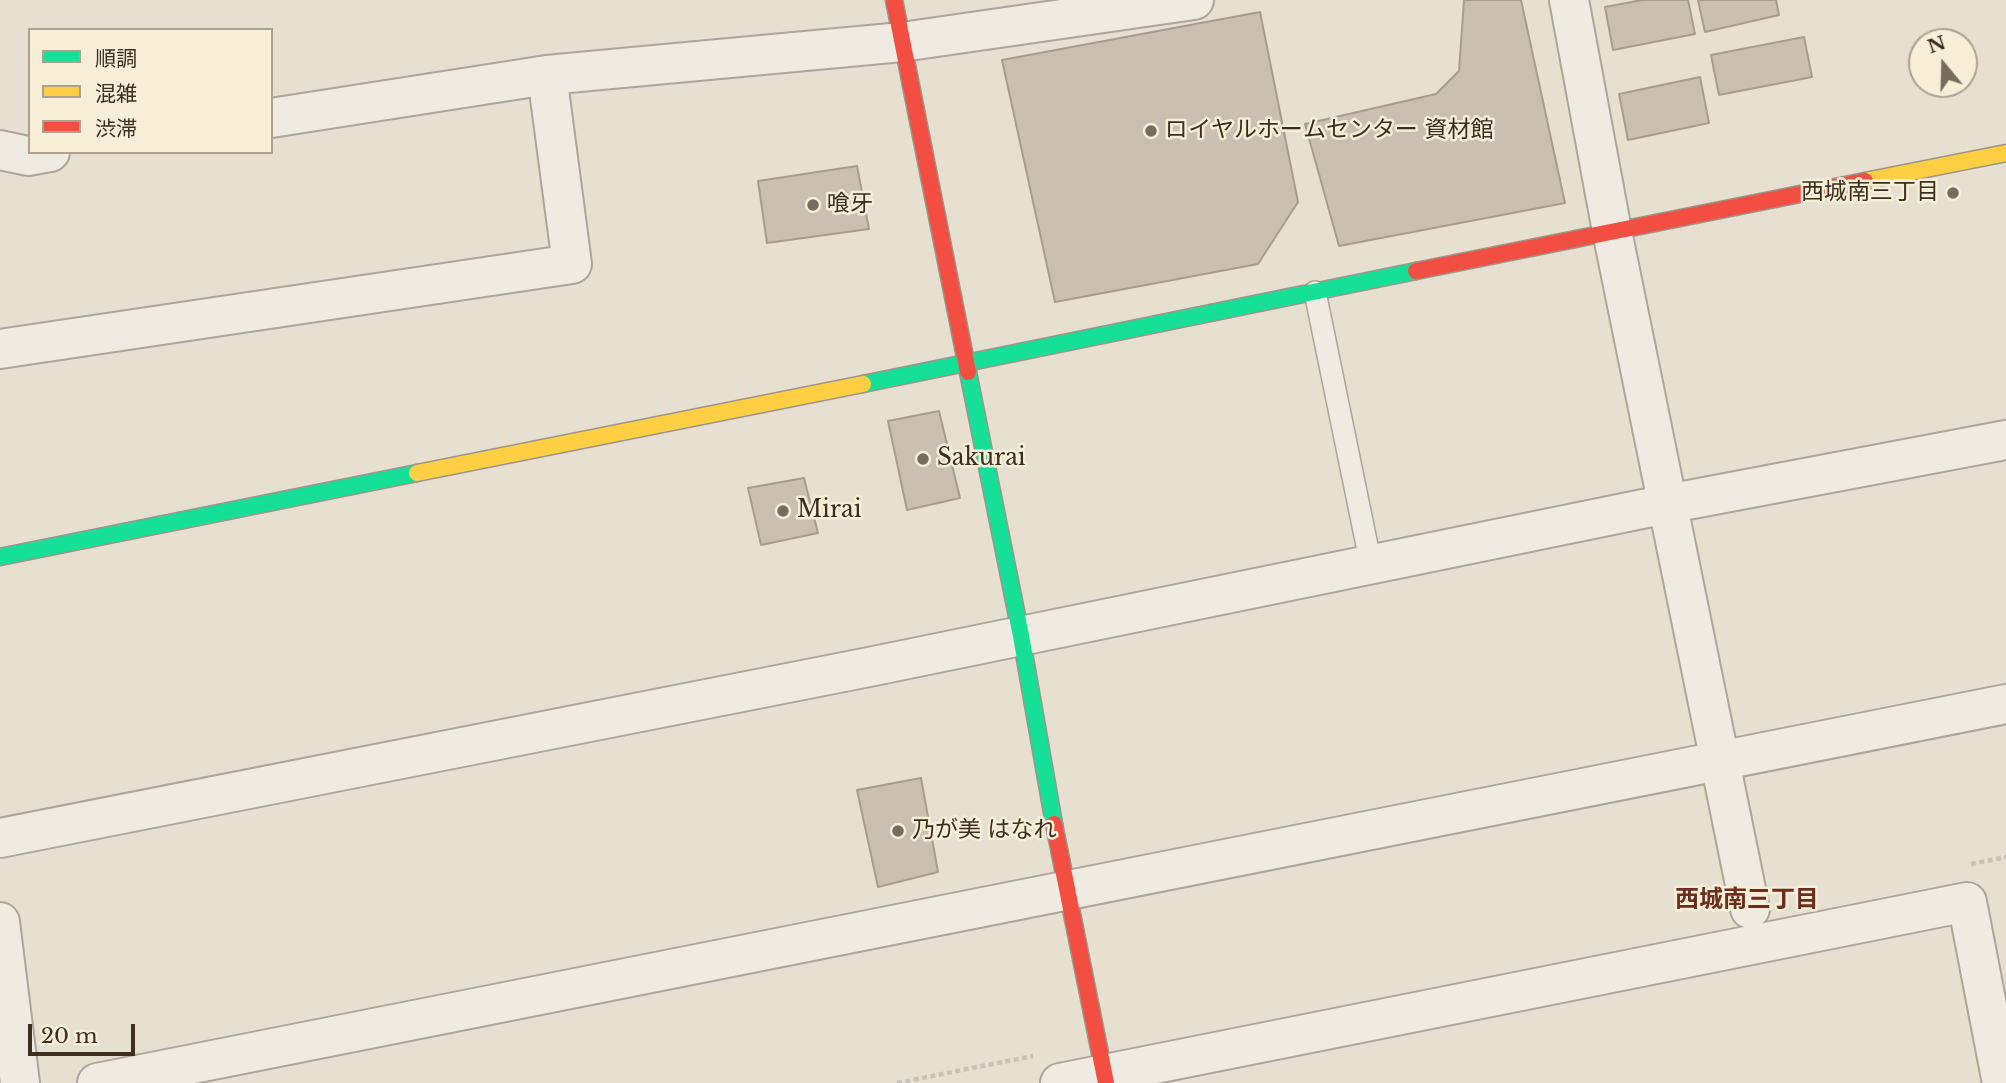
<!DOCTYPE html>
<html>
<head>
<meta charset="utf-8">
<style>
  body { margin:0 }
  #map { position:relative; width:2006px; height:1083px; overflow:hidden; background:#e7e0d1; font-family:"Libre Baskerville","Noto Sans JP",serif }
  canvas { display:block }
  .legend { position:absolute; left:28px; top:28px; width:245px; height:126px; box-sizing:border-box; background:#f7eed8; border:2px solid #ada18e; margin:0; padding:9px 12px; list-style:none; font-size:21px; color:#3d2e20 }
  .legend li { display:flex; align-items:center; gap:14px; height:35px }
  .legend b { width:35px; border:2px solid #ada18e }
  .north { position:absolute; left:1908px; top:28px; width:70px; height:70px; box-sizing:border-box; background:#f7eed8; border:2px solid #ada18e; border-radius:50%; rotate:341deg; font-size:19px; font-weight:700; line-height:28px; text-align:center; color:#3d2e20 }
  .north::after { content:''; display:block; margin:auto; width:24px; height:32px; background:#786c5e; clip-path:polygon(50% 0,100% 100%,50% 72%,0 100%) }
  .scale { position:absolute; left:28px; top:1024px; width:107px; height:32px; box-sizing:border-box; border:4px solid #3d2e20; border-top:0; padding-left:9px; font-size:21px; line-height:24px; white-space:nowrap; color:#3d2e20; -webkit-text-stroke:5px #f7eed8; paint-order:stroke }
</style>
</head>
<body>
<div id="map">
<canvas width="2006" height="1083"></canvas>
<ul class="legend">
<li><b style="height:9px;background:#16e098"></b>順調</li>
<li><b style="height:9px;background:#ffcf43"></b>混雑</li>
<li><b style="height:9px;background:#f24e42"></b>渋滞</li>
</ul>
<div class="north">N</div>
<div class="scale">20 m</div>
</div>
<script>
const c = document.querySelector('canvas').getContext('2d');
c.lineJoin = 'round';
function fill(path, color) { c.fillStyle = color; c.fill(path, 'evenodd'); }
const poly = rows => new Path2D(rows.map(r => 'M' + r).join(''));
function strokePath(path, color, width, dash) { c.strokeStyle = color; c.lineWidth = width; c.lineCap = dash ? 'butt' : 'round'; c.setLineDash(dash || []); c.stroke(path); }
function drawText(font, color, halo, rows, align = 'center') {
  c.font = font + ' "Libre Baskerville","Noto Sans JP",serif'; c.lineWidth = 5; c.setLineDash([]); c.textBaseline = 'middle'; c.strokeStyle = halo; c.fillStyle = color; for (const [text, x, y, turn = 0] of rows) {
    c.save(); c.translate(x, y); c.rotate((+turn || 0) * Math.PI / 180); c.textAlign = isNaN(turn) ? turn : align; if (halo) c.strokeText(text, 0, 0); c.fillText(text, 0, 0); c.restore();
  }
}
const building = poly([
  [1464,0,1521,0,1565,203,1339,246,1305,124,1436,94,1459,71,1464,0],
  [1642,0,1688,0,1695,34,1613,50,1605,7,1642,0],
  [1698,0,1776,0,1779,15,1705,32,1698,0],
  [1260,12,1298,202,1258,264,1055,302,1002,60,1260,12],
  [1804,37,1812,77,1719,95,1711,55,1804,37],
  [1700,77,1709,123,1628,140,1619,94,1700,77],
  [857,166,869,229,767,243,758,181,857,166],
  [939,411,960,498,907,510,888,421,939,411],
  [804,478,818,533,761,545,748,488,804,478],
  [921,778,938,872,878,887,857,790,921,778]
]);
const path = poly([
  [1971,864,2006,857],
  [897,1083,1033,1056]
]);
const lane = poly([
  [1315,292,1371,565]
]);
const street = poly([
  [1569,0,1612,231,1750,909],
  [271,118,547,75,902,42,1194,0],
  [0,150,28,156,50,152],
  [0,349,572,264,547,75],
  [0,838,869,667,1667,504,2006,440],
  [0,922,20,1083],
  [97,1083,2006,704],
  [1060,1083,1967,902,2002,1083]
]);
const fast = poly([
  [968,372,1021,636,1054,824],
  [863,384,1416,271],
  [0,557,417,473]
]);
const slow = poly([
  [1865,181,2006,153],
  [417,473,863,384]
]);
const jam = poly([
  [894,0,968,372],
  [1416,271,1865,181],
  [1054,824,1106,1083]
]);
const markers = [
  [1151,131,7,"#786c5e"],
  [1953,193,7,"#786c5e"],
  [813,205,7,"#786c5e"],
  [923,459,7,"#786c5e"],
  [783,511,7,"#786c5e"],
  [898,831,7,"#786c5e"]
];
const poiNames = [
  ["ロイヤルホームセンター 資材館",1165,131],
  ["西城南三丁目",1939,193,"right"],
  ["喰牙",827,205],
  ["Sakurai",937,459],
  ["Mirai",797,511],
  ["乃が美 はなれ",912,831]
];
const neighbourhoodNames = [
  ["西城南三丁目",1747,900]
];
fill(building, '#cbbfb2');
strokePath(building, '#a89c90', 2);
strokePath(lane, '#ada599', 24);
strokePath(street, '#ada599', 42);
strokePath(fast, '#9c958a', 19);
strokePath(slow, '#9c958a', 19);
strokePath(jam, '#9c958a', 19);
strokePath(path, '#c8c2b9', 4.5, [5, 3.5]);
strokePath(lane, '#efebe3', 21);
strokePath(street, '#efebe3', 38);
strokePath(fast, '#16e098', 16);
strokePath(slow, '#ffcf43', 16);
strokePath(jam, '#f24e42', 16);
for (const [x, y, r, color] of markers) { const dot = new Path2D(); dot.arc(x, y, r, 0, 2 * Math.PI); c.fillStyle = color; c.fill(dot); strokePath(dot, '#f7eed8', 2.5); }
drawText('23px', '#3d2e20', '#f7eed8', poiNames, 'left');
drawText('bold 24px', '#6b2e1e', '#f7eed8', neighbourhoodNames);
</script>
</body>
</html>
